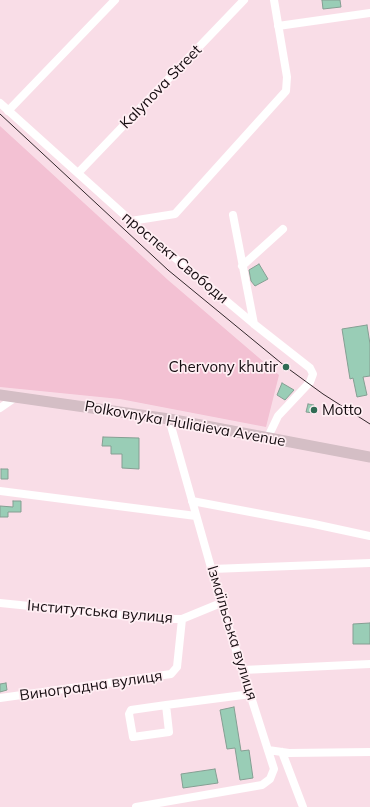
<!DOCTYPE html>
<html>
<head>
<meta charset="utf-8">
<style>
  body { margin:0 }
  canvas { display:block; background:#f9dde7 }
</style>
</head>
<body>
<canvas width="370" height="807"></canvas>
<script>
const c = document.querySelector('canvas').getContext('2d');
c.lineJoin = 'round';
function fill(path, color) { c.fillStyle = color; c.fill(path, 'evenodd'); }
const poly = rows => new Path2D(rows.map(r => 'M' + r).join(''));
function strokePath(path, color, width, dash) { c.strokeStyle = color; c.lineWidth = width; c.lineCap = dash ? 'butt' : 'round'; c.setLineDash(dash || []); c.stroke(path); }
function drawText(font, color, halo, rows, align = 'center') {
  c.font = font + ' Mulish,sans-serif'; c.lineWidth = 3.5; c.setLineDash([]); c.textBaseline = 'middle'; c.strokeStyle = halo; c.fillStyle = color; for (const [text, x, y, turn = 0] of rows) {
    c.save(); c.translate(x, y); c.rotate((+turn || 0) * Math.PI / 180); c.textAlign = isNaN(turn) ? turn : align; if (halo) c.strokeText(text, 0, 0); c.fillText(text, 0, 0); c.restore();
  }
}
const green = poly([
  [0,126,168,280,279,375,266,427,120,399,0,387]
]);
const building = poly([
  [322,0,340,0,341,7,323,9,322,0],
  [259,264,268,279,255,286,251,281,249,270,259,264],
  [367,325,370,344,370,376,363,377,367,395,357,397,353,378,350,379,342,329,367,325],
  [282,383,294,390,285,400,277,395,282,383],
  [308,404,314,405,313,413,306,412,308,404],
  [103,437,139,438,139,469,122,468,122,454,111,454,111,446,102,446,103,437],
  [1,469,8,469,8,479,1,479,1,469],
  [13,501,21,501,21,512,8,512,8,517,0,517,0,506,13,507,13,501],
  [370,623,370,644,353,644,353,624,370,623],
  [6,683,7,690,0,692,0,684,6,683],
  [234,707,241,751,249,750,253,778,240,780,235,748,227,749,220,710,234,707],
  [215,769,218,783,183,788,181,774,215,769]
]);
const minor = poly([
  [278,26,370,13],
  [0,103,131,221,254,324,310,368,313,374,310,382,278,416,268,437],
  [8,111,115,0],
  [78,173,244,0],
  [233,215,254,324],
  [131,221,175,214,286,91,287,77,274,0],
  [242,266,283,229],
  [0,408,16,397],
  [0,491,196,516],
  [192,501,314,524,370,536],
  [212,569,370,563],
  [0,603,157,619,182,619,221,603],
  [243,670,370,664],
  [0,698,171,674,177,667,182,619],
  [166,705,169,732,133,737,129,714,131,710,166,705,251,694],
  [268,750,289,753,370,752],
  [282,752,303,807],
  [136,807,262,785,270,779,274,769,221,603,169,419]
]);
const secondary = poly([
  [0,395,169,419,370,457]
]);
const tram = poly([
  [0,114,168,270,286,367,323,394,370,424]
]);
const markers = [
  [286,367,4,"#306b54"],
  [314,410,4,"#306b54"]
];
const streetNames = [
  ["Kalynova Street",161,87,-46],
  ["проспект Свободи",175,258,40],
  ["Polkovnyka Huliaieva Avenue",185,424,10],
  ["Інститутська вулиця",100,612,5],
  ["Ізмаїльська вулиця",232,633,73],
  ["Виноградна вулиця",91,686,-8]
];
const poiNames = [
  ["Chervony khutir",278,367],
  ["Motto",322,410,"left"]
];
fill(green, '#f3c1d3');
fill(building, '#99cdb6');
strokePath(building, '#859f93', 1);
strokePath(minor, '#fff', 8);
strokePath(secondary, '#d4bec5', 11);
strokePath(tram, '#32272b', 1);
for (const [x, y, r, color] of markers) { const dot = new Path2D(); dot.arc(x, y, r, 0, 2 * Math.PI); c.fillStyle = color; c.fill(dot); strokePath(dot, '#ffeef3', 1.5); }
drawText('15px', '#150c10', '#ffeef3', streetNames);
drawText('15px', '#150c10', '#ffeef3', poiNames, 'right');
</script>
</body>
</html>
